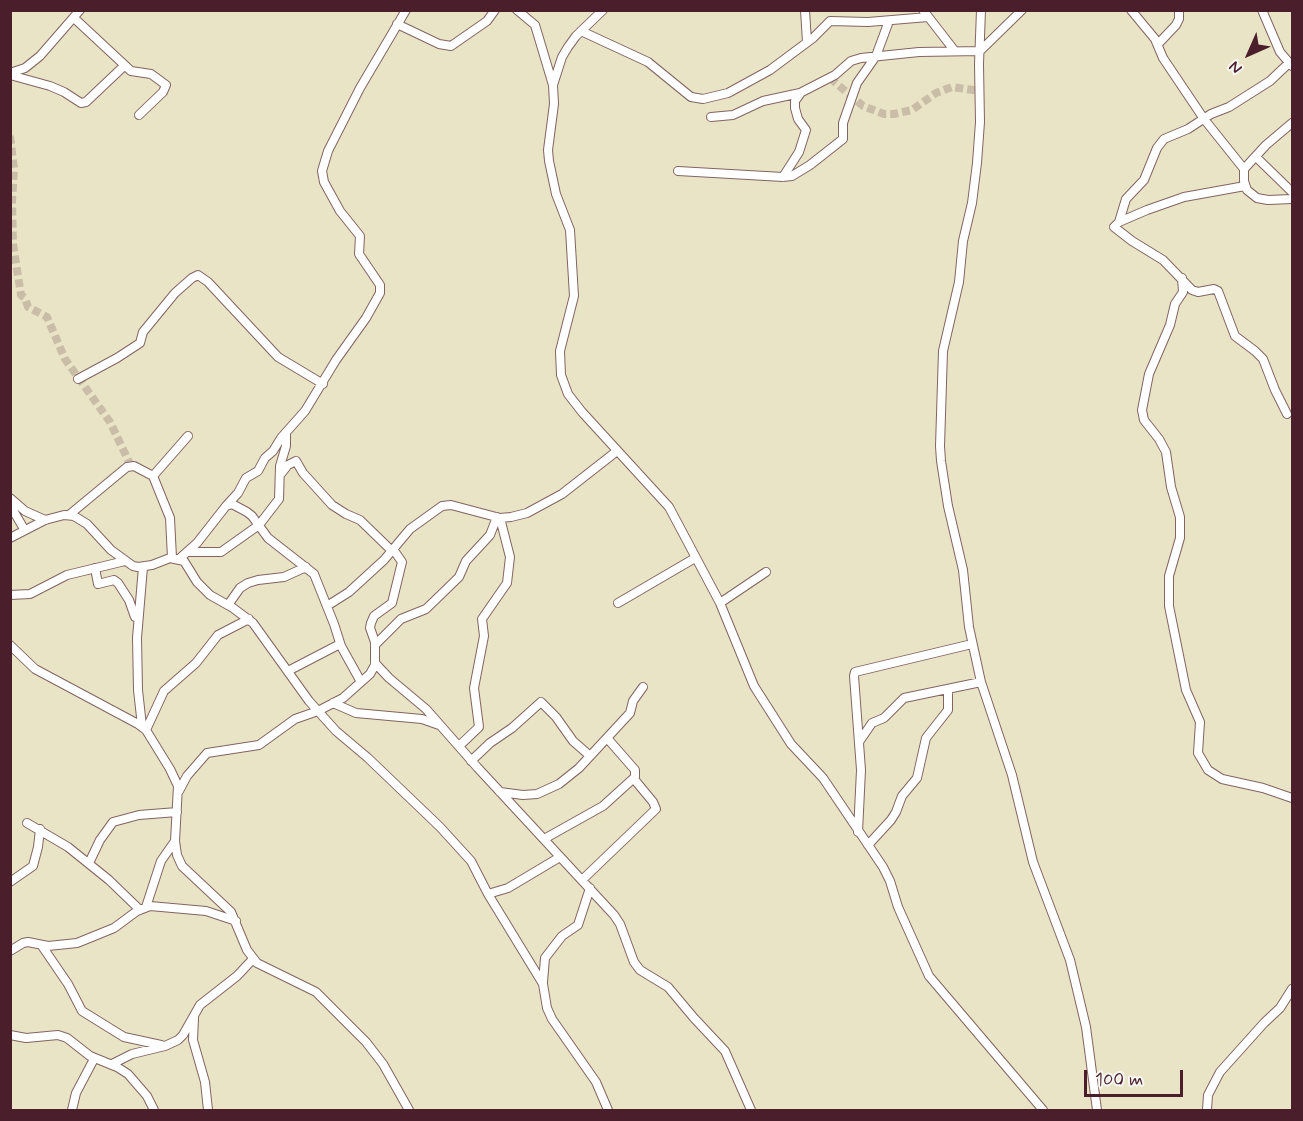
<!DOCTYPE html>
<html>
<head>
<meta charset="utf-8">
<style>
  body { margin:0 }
  #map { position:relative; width:1303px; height:1121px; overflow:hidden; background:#eae4c6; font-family:Mynerve,sans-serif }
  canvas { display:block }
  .frame { position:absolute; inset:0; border:12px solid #4a1f2b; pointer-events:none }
  .north { position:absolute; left:1219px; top:24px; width:60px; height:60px; -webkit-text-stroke:4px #f6f6f2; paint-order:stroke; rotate:225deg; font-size:16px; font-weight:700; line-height:24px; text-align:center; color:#4a1f2b }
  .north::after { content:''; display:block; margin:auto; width:21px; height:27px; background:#4a1f2b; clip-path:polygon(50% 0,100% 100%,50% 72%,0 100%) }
  .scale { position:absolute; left:1084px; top:1070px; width:99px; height:27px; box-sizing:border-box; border:3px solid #4a1f2b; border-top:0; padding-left:8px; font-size:18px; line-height:21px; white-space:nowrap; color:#4a1f2b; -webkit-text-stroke:4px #f6f6f2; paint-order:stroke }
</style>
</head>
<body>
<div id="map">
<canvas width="1303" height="1121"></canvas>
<div class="frame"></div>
<div class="north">N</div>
<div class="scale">100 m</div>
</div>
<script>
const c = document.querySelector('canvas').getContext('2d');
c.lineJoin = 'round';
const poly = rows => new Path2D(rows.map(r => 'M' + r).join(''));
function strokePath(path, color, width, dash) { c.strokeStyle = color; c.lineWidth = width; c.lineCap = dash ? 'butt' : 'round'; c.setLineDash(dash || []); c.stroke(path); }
const minorTunnel = poly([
  [830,78,863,106,884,114,894,114,912,110,936,93,952,87,980,91],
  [10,136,14,169,12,201,13,244,21,295,25,298,28,307,47,317,65,359,110,422,131,466]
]);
const minor = poly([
  [517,10,535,25,553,85,554,104,548,150,549,161,556,194,570,230,574,296,560,351,561,375,568,394,582,412,669,507,720,603,754,686,791,744,823,778,883,867,890,881,898,907,929,976,1043,1110],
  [805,10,807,42],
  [923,10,954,50],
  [981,10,979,64,980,122,977,163,972,203,963,241,959,282,943,351,940,446,941,461,948,506,963,570,969,627,981,682,1012,775,1033,862,1070,960,1086,1027,1097,1110],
  [1131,10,1155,39,1163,58,1204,119,1244,169,1244,181,1247,190,1257,198,1268,200,1292,199],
  [1262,10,1280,52,1292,66],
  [74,18,131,71,151,74,166,85,163,92,139,115],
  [397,24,439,44,451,46,487,21,495,10],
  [581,31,648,62,691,97,703,99,728,93,770,70,813,38,830,21,868,22,928,17],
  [1158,44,1176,25,1179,19,1179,10],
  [10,73,25,68,40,56,80,10],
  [10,75,50,86,64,92,81,103,86,102,124,66],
  [553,85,562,57,568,47,576,36,603,10],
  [711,117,733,115,763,101,800,93,835,75,851,61,861,58,919,52,980,51,1022,10],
  [1256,157,1292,192],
  [1244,169,1266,145,1292,123],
  [678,171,783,177,792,176,810,165,843,139,843,123,857,83,876,56,889,21],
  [783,177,799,152,806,130,798,119,795,108,795,101,800,94],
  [1245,186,1184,197,1147,210,1119,222,1114,227,1132,241,1163,260,1192,290,1198,292,1214,289,1218,291,1235,336,1255,351,1263,359,1275,390,1287,414],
  [1119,222,1126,199,1144,180,1157,148,1164,139,1188,129,1211,114,1229,107,1270,81,1289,63],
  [1182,278,1183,292,1175,304,1170,325,1149,374,1142,410,1144,420,1159,439,1166,452,1171,487,1180,517,1180,538,1169,576,1169,606,1186,690,1200,722,1198,753,1208,770,1222,779,1263,788,1292,798],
  [78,379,117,358,140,343,143,332,175,293,192,278,198,275,208,282,278,357,323,384],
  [280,475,288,465,296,461,303,473,332,505,346,514,360,520,392,551],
  [10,498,25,511,45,520],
  [10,505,24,529],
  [226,506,238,493,246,478,258,471,265,458,273,451,281,438,305,411,336,360,366,318,380,293,380,285,359,254,360,236,340,211,324,182,322,171,328,151,360,88,406,10],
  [69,515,127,467,134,466,153,476],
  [10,538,45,520,64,515,74,516,87,524,111,550,133,566,138,567,152,565,170,558,184,561,197,582,210,595,233,608,253,623,309,701,336,731,368,758,440,827,471,861,488,894,543,984,547,1008,552,1019,596,1082,608,1110],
  [187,552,221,552,259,525,279,499,280,466,286,446,286,434],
  [172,558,170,518,153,476,188,436],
  [179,559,197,543,226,506,232,504,247,512,252,516,268,538,314,574,334,624,341,646,361,682],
  [95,568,98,584,114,580,118,583,129,600,135,617],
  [10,595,30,594,67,575,125,561],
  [618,603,695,558],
  [720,603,766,572],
  [228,605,240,588,248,583,258,580,284,577,306,567],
  [327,606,349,592,384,560,410,529,442,506,451,505,500,518,511,517,527,513,562,494,617,451],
  [10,645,35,669,138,724,146,730,170,769,178,786,175,841,177,855,182,866,231,912,247,950,257,963,316,992,366,1042,383,1064,409,1110],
  [375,645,401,619,426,609,459,577,466,561,490,535,497,517],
  [375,663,389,678,426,709,477,767,614,915,620,924,634,962,640,970,668,987,694,1018,725,1051,751,1110],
  [288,671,340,644],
  [333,703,356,713,422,719,439,725],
  [142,726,138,690,137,638,143,567],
  [146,730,164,691,196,663,218,635,249,619],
  [859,742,872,723,884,718,904,698,981,682],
  [459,746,479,727,474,688,484,636,482,619,507,583,510,557,500,518],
  [471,761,490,743,512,728,541,702,556,717,573,741,589,755],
  [179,791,187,776,207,753,259,745,295,719,318,711,343,698,370,674,375,665,375,642,370,628,371,623,374,616,392,603,402,562,393,549],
  [500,792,523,795,537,794,559,784,579,768,630,713,633,701,643,687],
  [27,823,68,847,109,880,140,910],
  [858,832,861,770,854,676,855,672,972,644],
  [544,839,603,806,635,777,635,770,607,738],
  [868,845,891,820,896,812,902,796,917,778,926,738,948,710,948,689],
  [89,863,100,840,113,822,139,815,177,812],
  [582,880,656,809,653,802,634,779],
  [10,882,33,866,38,847,40,829],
  [488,894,508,888,560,857],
  [146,907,161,861,175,841],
  [42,946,68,984,82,1011,124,1037,161,1045],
  [10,951,23,943,28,942,48,946,77,943,114,928,137,911,150,906,206,911,236,921],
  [543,982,545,958,562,936,578,925,590,888],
  [194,1018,193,1040,205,1082,208,1110],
  [10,1035,26,1038,58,1035,67,1038,90,1056,117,1067,128,1074,147,1096,154,1110],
  [112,1064,132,1054,165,1046,178,1040,183,1035,200,1005,237,976,253,959],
  [72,1110,76,1093,94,1059],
  [1207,1110,1208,1095,1220,1072,1264,1023,1280,1008,1292,989]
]);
strokePath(minorTunnel, '#cabda7', 8, [8, 4]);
strokePath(minor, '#826461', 10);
strokePath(minor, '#fff', 8);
</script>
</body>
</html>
